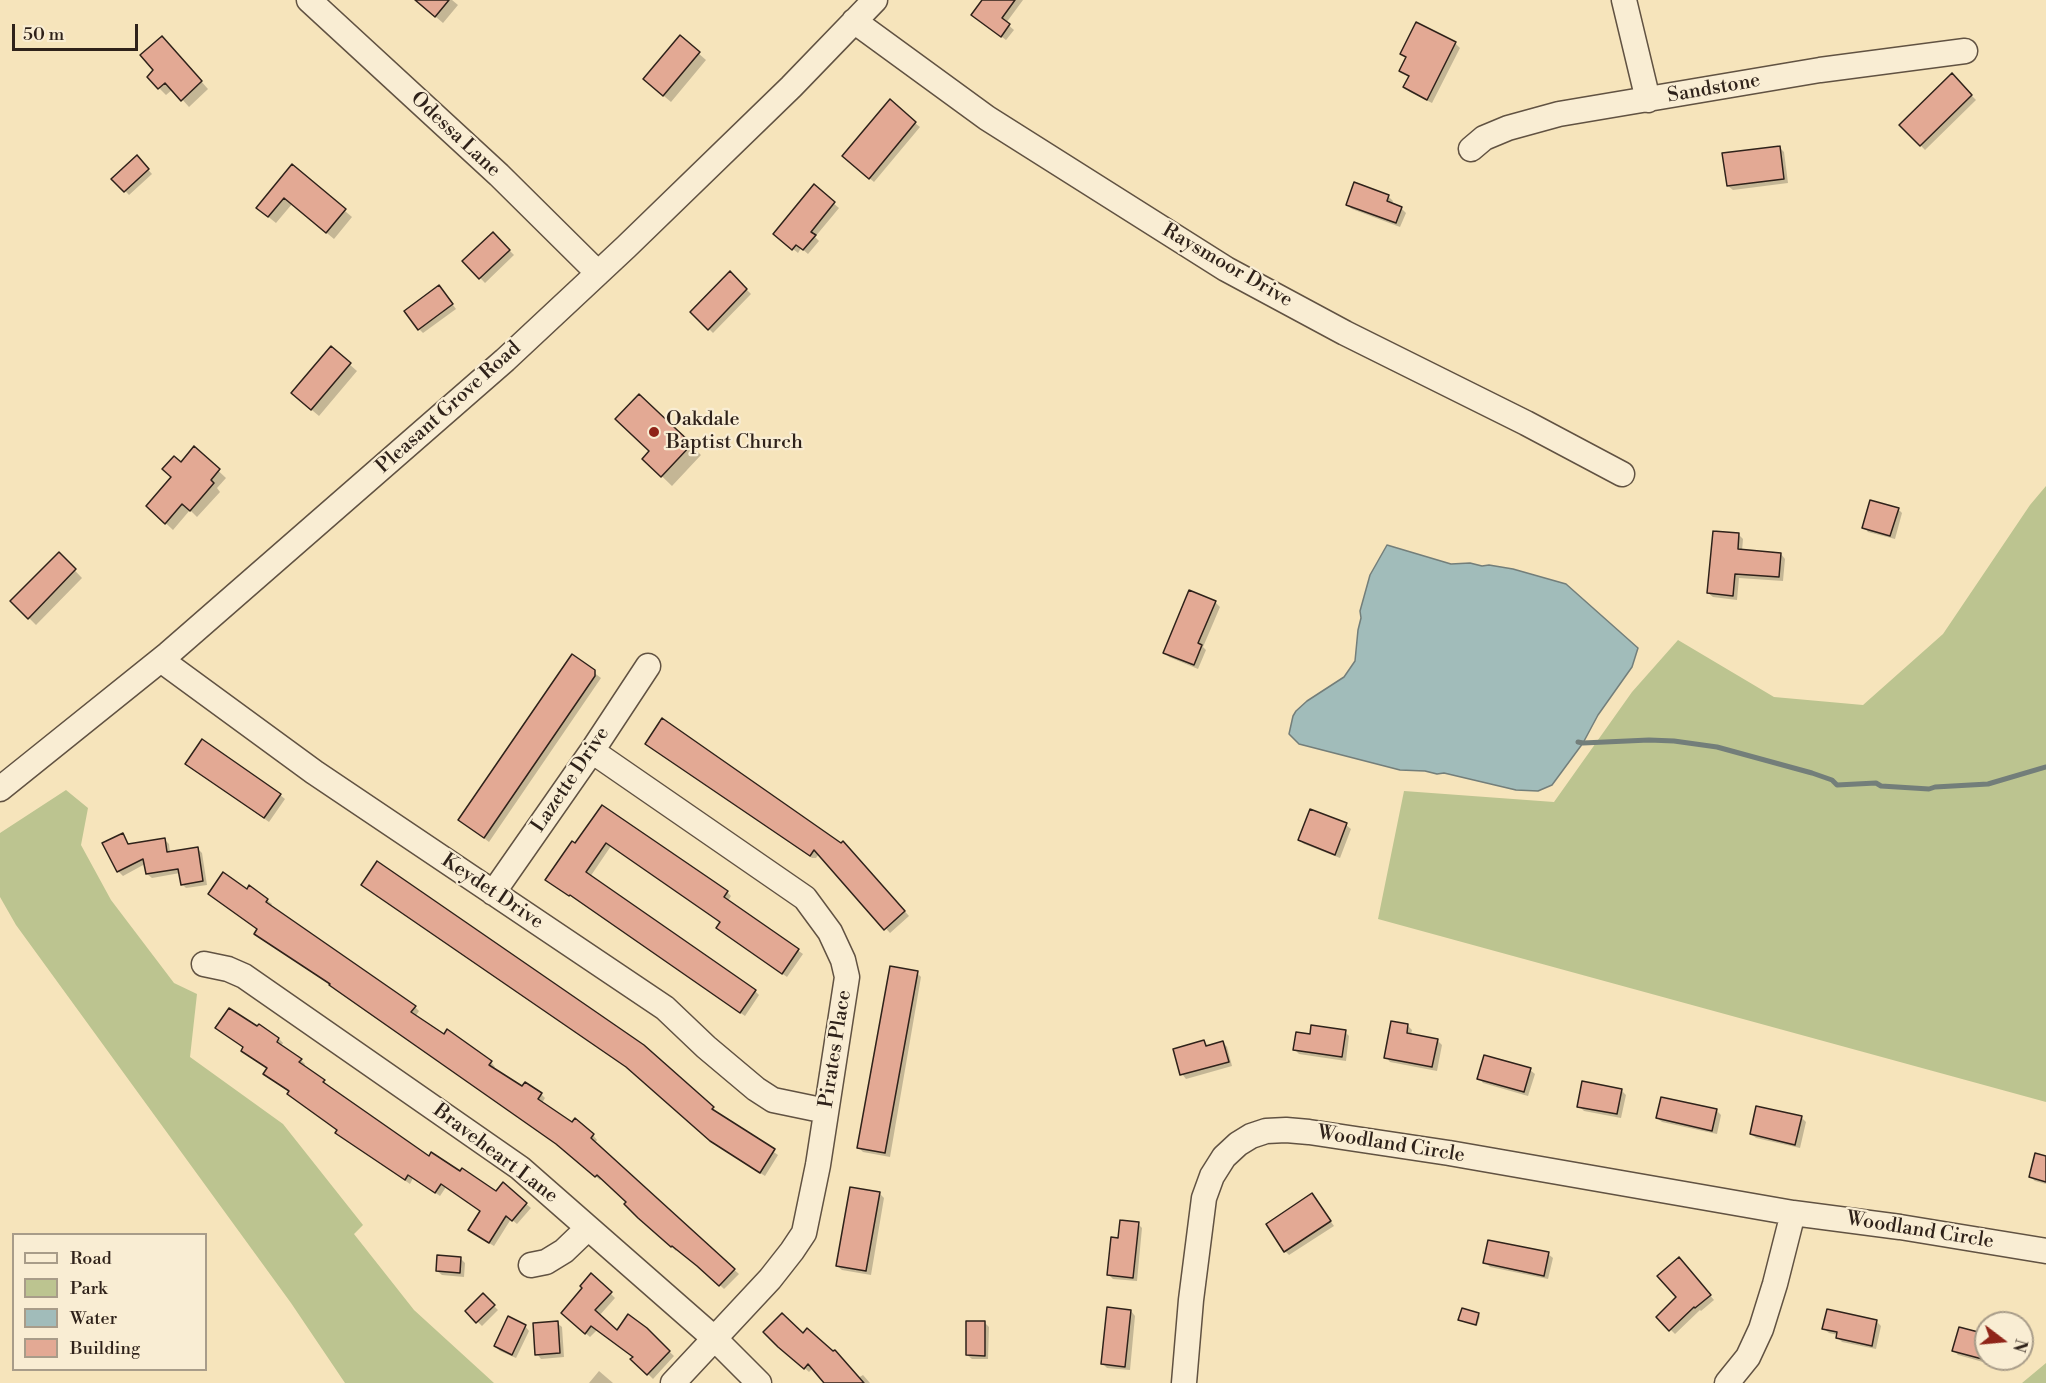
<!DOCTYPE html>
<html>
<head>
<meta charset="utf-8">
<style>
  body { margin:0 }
  #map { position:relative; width:2046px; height:1383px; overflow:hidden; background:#f6e4bb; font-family:"Libre Bodoni",serif }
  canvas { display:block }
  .legend { position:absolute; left:12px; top:1233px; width:195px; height:138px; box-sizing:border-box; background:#f9edd3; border:2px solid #a89c89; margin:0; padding:8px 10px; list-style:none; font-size:18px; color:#2f221a }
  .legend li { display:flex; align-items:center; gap:12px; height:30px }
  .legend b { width:30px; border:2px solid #a89c89 }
  .north { position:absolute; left:1974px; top:1311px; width:60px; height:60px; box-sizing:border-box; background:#f9edd3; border:2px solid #a89c89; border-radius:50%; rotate:106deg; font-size:16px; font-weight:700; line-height:24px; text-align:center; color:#2f221a }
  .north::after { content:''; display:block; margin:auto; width:21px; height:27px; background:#8f2418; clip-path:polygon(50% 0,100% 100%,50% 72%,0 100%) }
  .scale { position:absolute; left:12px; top:24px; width:126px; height:27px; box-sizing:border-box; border:3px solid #2f221a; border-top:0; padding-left:8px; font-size:18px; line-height:21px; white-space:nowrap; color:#2f221a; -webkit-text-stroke:4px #f9edd3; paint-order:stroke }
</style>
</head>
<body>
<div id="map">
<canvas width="2046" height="1383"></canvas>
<ul class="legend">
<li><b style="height:8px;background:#f9edd3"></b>Road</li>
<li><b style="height:16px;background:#bcc490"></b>Park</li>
<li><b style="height:16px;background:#a1bcba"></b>Water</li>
<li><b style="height:16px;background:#e3a994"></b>Building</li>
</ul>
<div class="north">N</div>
<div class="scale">50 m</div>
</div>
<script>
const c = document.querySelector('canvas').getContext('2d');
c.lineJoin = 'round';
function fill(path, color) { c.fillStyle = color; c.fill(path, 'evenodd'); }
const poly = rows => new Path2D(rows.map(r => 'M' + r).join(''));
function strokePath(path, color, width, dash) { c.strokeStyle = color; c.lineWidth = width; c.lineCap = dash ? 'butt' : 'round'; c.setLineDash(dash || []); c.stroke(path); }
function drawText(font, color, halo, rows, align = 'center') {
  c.font = font + ' "Libre Bodoni",serif'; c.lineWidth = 4.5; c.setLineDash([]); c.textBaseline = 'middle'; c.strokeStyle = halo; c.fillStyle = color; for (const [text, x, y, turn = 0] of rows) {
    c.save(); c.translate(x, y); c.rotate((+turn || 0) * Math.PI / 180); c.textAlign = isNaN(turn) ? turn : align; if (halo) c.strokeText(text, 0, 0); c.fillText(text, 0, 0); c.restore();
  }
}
const green = poly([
  [2046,486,2046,1102,1378,919,1404,791,1554,802,1632,692,1678,640,1774,697,1863,705,1943,634,2030,505],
  [66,790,88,808,81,845,111,900,174,983,197,994,190,1057,283,1124,363,1225,354,1234,414,1310,494,1383,345,1383,291,1303,16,925,0,897,0,833],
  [2046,1363,2046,1383,2022,1383]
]);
const water = poly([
  [1387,545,1451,564,1470,563,1482,566,1489,565,1513,569,1566,584,1638,648,1632,667,1598,715,1583,743,1552,785,1538,791,1516,790,1444,773,1437,774,1425,771,1400,770,1299,744,1289,734,1293,716,1296,711,1307,701,1344,677,1355,661,1358,630,1361,618,1360,611,1370,575,1387,545]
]);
const shadow = poly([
  [416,0,452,0,458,5,443,23],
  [984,0,1023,0,1006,23,1014,30,1006,40,978,19],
  [1455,43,1460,48,1432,103,1410,92,1405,87,1410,78,1401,71,1407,59,1402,54],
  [169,45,208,89,189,107,173,89,166,95,159,88],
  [698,53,706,60,671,102,652,86],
  [1951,75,1976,100,1925,150,1901,125],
  [915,123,920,127,874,182,848,160],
  [1779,147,1784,152,1788,183,1733,190,1728,186],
  [137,157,152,174,129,195,114,179],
  [292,166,352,217,334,239,292,204,276,223,266,215],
  [814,187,839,208,815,237,819,241,808,254,801,248,798,253,780,238],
  [1388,196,1393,201,1391,205,1401,208,1406,213,1400,227,1352,209,1347,205],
  [493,234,514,255,485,283,464,261],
  [730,273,751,294,713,333,692,312],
  [443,292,456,309,423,333,419,329],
  [331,348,357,371,319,416,300,400],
  [639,396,701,455,672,486,644,459,651,451],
  [194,448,226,478,217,488,220,492,197,517,190,510,173,530,155,513,181,464],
  [1898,509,1902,513,1895,539,1868,532,1864,527],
  [1739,535,1743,539,1742,551,1781,554,1785,559,1783,581,1739,578,1737,600,1713,597,1708,593],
  [59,554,82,578,36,625,12,601],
  [1215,602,1220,607,1203,647,1206,650,1198,669,1169,657,1165,652],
  [572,656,601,678,489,842,460,820],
  [647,744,848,847,909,916,890,933,819,854,816,858,812,858],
  [192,768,280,795,285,799,269,822],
  [602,807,727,892,731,896,728,901,803,954,787,977,723,932,722,923,611,846,590,877,755,991,759,995,745,1016,547,880,576,845],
  [1311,811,1346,825,1351,829,1340,858,1304,844,1299,840],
  [122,835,130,846,164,839,169,844,170,853,197,848,202,853,207,885,186,888,182,884,180,873,152,878,147,874,145,864,123,876,118,871],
  [247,891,267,900,272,904,270,907,415,1007,419,1011,415,1017,444,1036,491,1062,495,1067,494,1068,522,1089,541,1094,545,1098,542,1103,593,1135,597,1140,594,1144,739,1274,724,1289,704,1270,677,1249,676,1251,645,1222,628,1202,602,1178,600,1180,562,1148,335,990,331,984,260,938,256,934,259,930,210,894],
  [917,973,921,977,890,1157,863,1152,859,1148],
  [1408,1026,1412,1030,1411,1035,1437,1040,1442,1045,1437,1071,1390,1062,1386,1057],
  [217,1028,257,1029,279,1039,283,1043,281,1046,301,1060,305,1064,304,1067,324,1081,327,1087,429,1158,496,1193,503,1184,531,1208,517,1224,511,1219,494,1246,474,1234,481,1211,446,1187,440,1196,413,1178,410,1184,341,1137,338,1131,293,1098,290,1092,268,1069,247,1055,244,1048],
  [1345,1032,1349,1036,1346,1061,1299,1054,1295,1050,1311,1036],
  [1204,1042,1208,1046,1223,1042,1227,1047,1232,1066,1186,1079,1182,1074],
  [643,1047,717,1113,778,1155,765,1176,716,1145,633,1071],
  [1530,1070,1535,1074,1528,1096,1483,1083,1479,1078],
  [1621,1090,1626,1095,1621,1118,1584,1111,1579,1106],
  [1716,1110,1721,1115,1717,1134,1662,1122,1657,1118],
  [1801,1117,1806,1122,1800,1148,1756,1138,1751,1134],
  [2046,1158,2046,1184,2035,1181,2030,1177],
  [880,1194,884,1198,871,1275,842,1270,837,1266],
  [1312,1195,1334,1226,1289,1255,1285,1251],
  [1138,1224,1142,1228,1137,1281,1113,1279,1108,1274,1120,1239],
  [1548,1254,1553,1258,1548,1279,1490,1267,1485,1262],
  [460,1258,465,1263,464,1277,442,1275,437,1271],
  [1683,1264,1714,1300,1701,1311,1700,1310,1675,1334,1658,1317,1678,1297],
  [592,1275,615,1298,599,1316,617,1332,646,1329,674,1356,653,1379,633,1359,634,1358,597,1330,590,1337,567,1317],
  [483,1295,498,1310,482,1326,467,1311],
  [1131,1311,1135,1316,1130,1370,1107,1368,1103,1364],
  [1478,1314,1480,1316,1477,1326,1460,1320],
  [1876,1321,1881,1326,1876,1349,1842,1342,1838,1338,1838,1335,1829,1333,1824,1329],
  [984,1322,989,1327,988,1359,972,1359,967,1355],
  [557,1323,562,1327,564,1357,541,1359,537,1354],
  [525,1326,529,1331,516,1358,500,1351,495,1346],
  [765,1332,803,1335,858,1378,863,1375,870,1383,826,1383,813,1368,809,1372],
  [1986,1335,1986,1359,2004,1359,2001,1367,1958,1355,1954,1351],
  [599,1371,613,1383,589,1383]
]);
const stream = poly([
  [1578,742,1583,743,1649,740,1674,741,1717,747,1812,773,1832,780,1837,785,1876,783,1881,786,1929,789,1935,787,1988,784,2046,767]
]);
const building = poly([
  [415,0,449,0,435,17,415,0],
  [982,0,1015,0,1002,18,1010,24,1001,37,971,15,982,0],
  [1416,22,1456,42,1427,100,1403,87,1409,76,1399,71,1406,57,1400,54,1416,22],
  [680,35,700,52,663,96,643,79,680,35],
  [162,36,202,81,181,101,165,83,158,89,147,77,153,70,140,55,162,36],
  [1952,73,1972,95,1920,146,1899,125,1952,73],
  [890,99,916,122,869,179,842,156,890,99],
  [1780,146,1784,179,1727,186,1722,153,1780,146],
  [137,155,149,169,124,192,111,179,137,155],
  [292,164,346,209,326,233,284,198,268,217,256,208,292,164],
  [1354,182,1389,195,1387,201,1402,207,1396,223,1346,205,1354,182],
  [814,184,835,202,811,232,816,235,803,250,796,245,792,250,773,234,814,184],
  [493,232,510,250,479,279,462,261,493,232],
  [730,271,747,289,708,330,690,312,730,271],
  [439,285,453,304,418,330,404,311,439,285],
  [331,346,351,363,311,410,291,393,331,346],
  [639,394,692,444,661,477,642,459,649,451,615,419,639,394],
  [194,446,220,469,211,480,214,483,190,511,182,504,165,524,146,506,171,477,162,469,174,456,181,462,194,446],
  [1870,500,1899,508,1890,536,1862,528,1870,500],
  [1713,531,1739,533,1738,549,1781,553,1779,577,1735,574,1733,596,1707,593,1713,531],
  [59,552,76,569,28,619,10,601,59,552],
  [1189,590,1216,601,1198,643,1202,645,1194,665,1163,653,1189,590],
  [572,654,595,670,595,676,484,838,458,820,572,654],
  [662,718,841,843,843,841,905,911,884,930,814,850,810,856,645,744,662,718],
  [202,739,281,794,264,818,185,764,202,739],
  [602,805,728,891,724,897,799,949,782,974,716,928,720,922,606,843,586,872,756,990,740,1013,570,895,569,896,545,880,572,841,575,843,602,805],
  [1310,809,1347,823,1335,855,1298,840,1310,809],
  [123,833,128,844,165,838,167,852,198,847,203,881,181,885,178,869,146,874,143,859,117,872,102,843,123,833],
  [377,861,644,1045,714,1107,712,1109,775,1149,760,1173,710,1141,626,1067,361,885,377,861],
  [223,872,247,889,249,885,268,899,266,902,416,1006,411,1012,444,1034,447,1029,492,1061,489,1065,522,1086,525,1082,542,1093,538,1099,572,1122,575,1118,594,1134,591,1138,735,1269,719,1286,697,1266,672,1246,671,1247,638,1218,624,1204,626,1202,597,1175,595,1177,556,1144,329,985,330,984,254,934,257,929,208,894,223,872],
  [890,966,918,971,885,1153,857,1148,890,966],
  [229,1008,257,1026,259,1024,279,1038,277,1042,302,1059,299,1062,325,1080,323,1082,429,1156,431,1152,460,1171,462,1168,496,1191,503,1182,527,1203,512,1221,506,1216,489,1243,468,1230,480,1211,441,1184,435,1193,408,1175,405,1180,335,1133,337,1130,287,1094,289,1091,263,1074,267,1068,241,1051,243,1047,215,1028,229,1008],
  [1391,1021,1408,1024,1407,1033,1438,1039,1432,1067,1384,1058,1391,1021],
  [1311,1025,1346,1030,1342,1057,1293,1050,1296,1032,1310,1034,1311,1025],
  [1204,1040,1206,1046,1223,1041,1229,1062,1180,1075,1173,1049,1204,1040],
  [1484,1055,1531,1068,1524,1092,1477,1079,1484,1055],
  [1582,1081,1622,1089,1617,1114,1577,1107,1582,1081],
  [1661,1097,1717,1109,1712,1131,1656,1118,1661,1097],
  [1756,1106,1802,1116,1795,1145,1750,1134,1756,1106],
  [2035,1153,2046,1156,2046,1182,2029,1177,2035,1153],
  [850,1187,880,1192,866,1271,836,1266,850,1187],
  [1312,1193,1331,1221,1284,1252,1266,1224,1312,1193],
  [1120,1220,1139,1222,1133,1278,1107,1275,1111,1237,1118,1238,1120,1220],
  [1488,1240,1549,1252,1544,1276,1483,1263,1488,1240],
  [437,1255,461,1257,460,1273,436,1271,437,1255],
  [1679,1257,1711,1295,1695,1308,1694,1307,1669,1331,1656,1317,1676,1297,1657,1276,1679,1257],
  [591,1273,612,1292,595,1310,617,1330,628,1314,647,1328,670,1351,647,1375,630,1359,633,1357,591,1326,585,1334,561,1313,582,1288,580,1286,591,1273],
  [483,1293,495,1305,476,1323,465,1311,483,1293],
  [1107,1307,1131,1310,1125,1367,1101,1364,1107,1307],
  [1462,1308,1479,1313,1476,1325,1458,1320,1462,1308],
  [1827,1309,1877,1320,1872,1346,1836,1338,1837,1332,1822,1329,1827,1309],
  [782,1313,803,1333,807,1328,833,1351,835,1350,864,1383,824,1383,808,1364,804,1369,778,1347,763,1332,782,1313],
  [508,1316,526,1325,512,1355,494,1346,508,1316],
  [558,1321,560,1353,535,1355,533,1323,558,1321],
  [966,1321,985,1321,985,1356,966,1355,966,1321],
  [1959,1327,1986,1334,1986,1360,1952,1351,1959,1327]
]);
const minor = poly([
  [309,0,499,175,598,273],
  [1624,0,1648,100],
  [854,21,987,118,1226,269,1345,333,1526,423,1622,474],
  [1471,149,1484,138,1508,128,1559,114,1820,70,1965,51],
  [161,660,314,772,665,1008,706,1047,756,1089,773,1100,826,1111],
  [592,751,805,898,830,932,843,960,847,977,818,1165,804,1233,792,1251,770,1279,673,1383],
  [0,789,168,654,505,360,626,247,791,87,875,0],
  [493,893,592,751,648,666],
  [204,964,228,969,244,976,520,1168,715,1339,759,1383],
  [531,1265,546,1262,564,1251,588,1228],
  [1184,1383,1191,1300,1204,1198,1212,1176,1224,1157,1238,1144,1251,1136,1266,1131,1286,1130,1309,1132,1449,1153,1793,1213,1900,1227,2046,1251],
  [1727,1383,1748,1357,1761,1329,1775,1284,1793,1213]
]);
const markers = [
  [654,432,6,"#8f2418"]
];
const streetNames = [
  ["Sandstone",1714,89,-10],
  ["Odessa Lane",455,135,43],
  ["Raysmoor Drive",1227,266,30],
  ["Pleasant Grove Road",449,408,-42],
  ["Lazette Drive",571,780,-56],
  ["Keydet Drive",492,892,34],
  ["Pirates Place",836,1049,-81],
  ["Woodland Circle",1391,1145,9],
  ["Braveheart Lane",495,1154,37],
  ["Woodland Circle",1920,1231,9]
];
const poiNames = [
  ["Oakdale",666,420],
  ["Baptist Church",666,443]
];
fill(green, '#bcc490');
fill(water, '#a1bcba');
strokePath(water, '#737e7a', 1.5);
fill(shadow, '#0003');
strokePath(stream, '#737e7a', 5);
fill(building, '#e3a994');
strokePath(building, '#2f221a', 1.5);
strokePath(minor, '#615242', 27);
strokePath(minor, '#f9edd3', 24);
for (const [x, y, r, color] of markers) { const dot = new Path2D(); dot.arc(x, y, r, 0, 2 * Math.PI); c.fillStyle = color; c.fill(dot); strokePath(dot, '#f9edd3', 2); }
drawText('20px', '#2f221a', '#f9edd3', streetNames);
drawText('20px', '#2f221a', '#f9edd3', poiNames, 'left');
</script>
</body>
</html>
